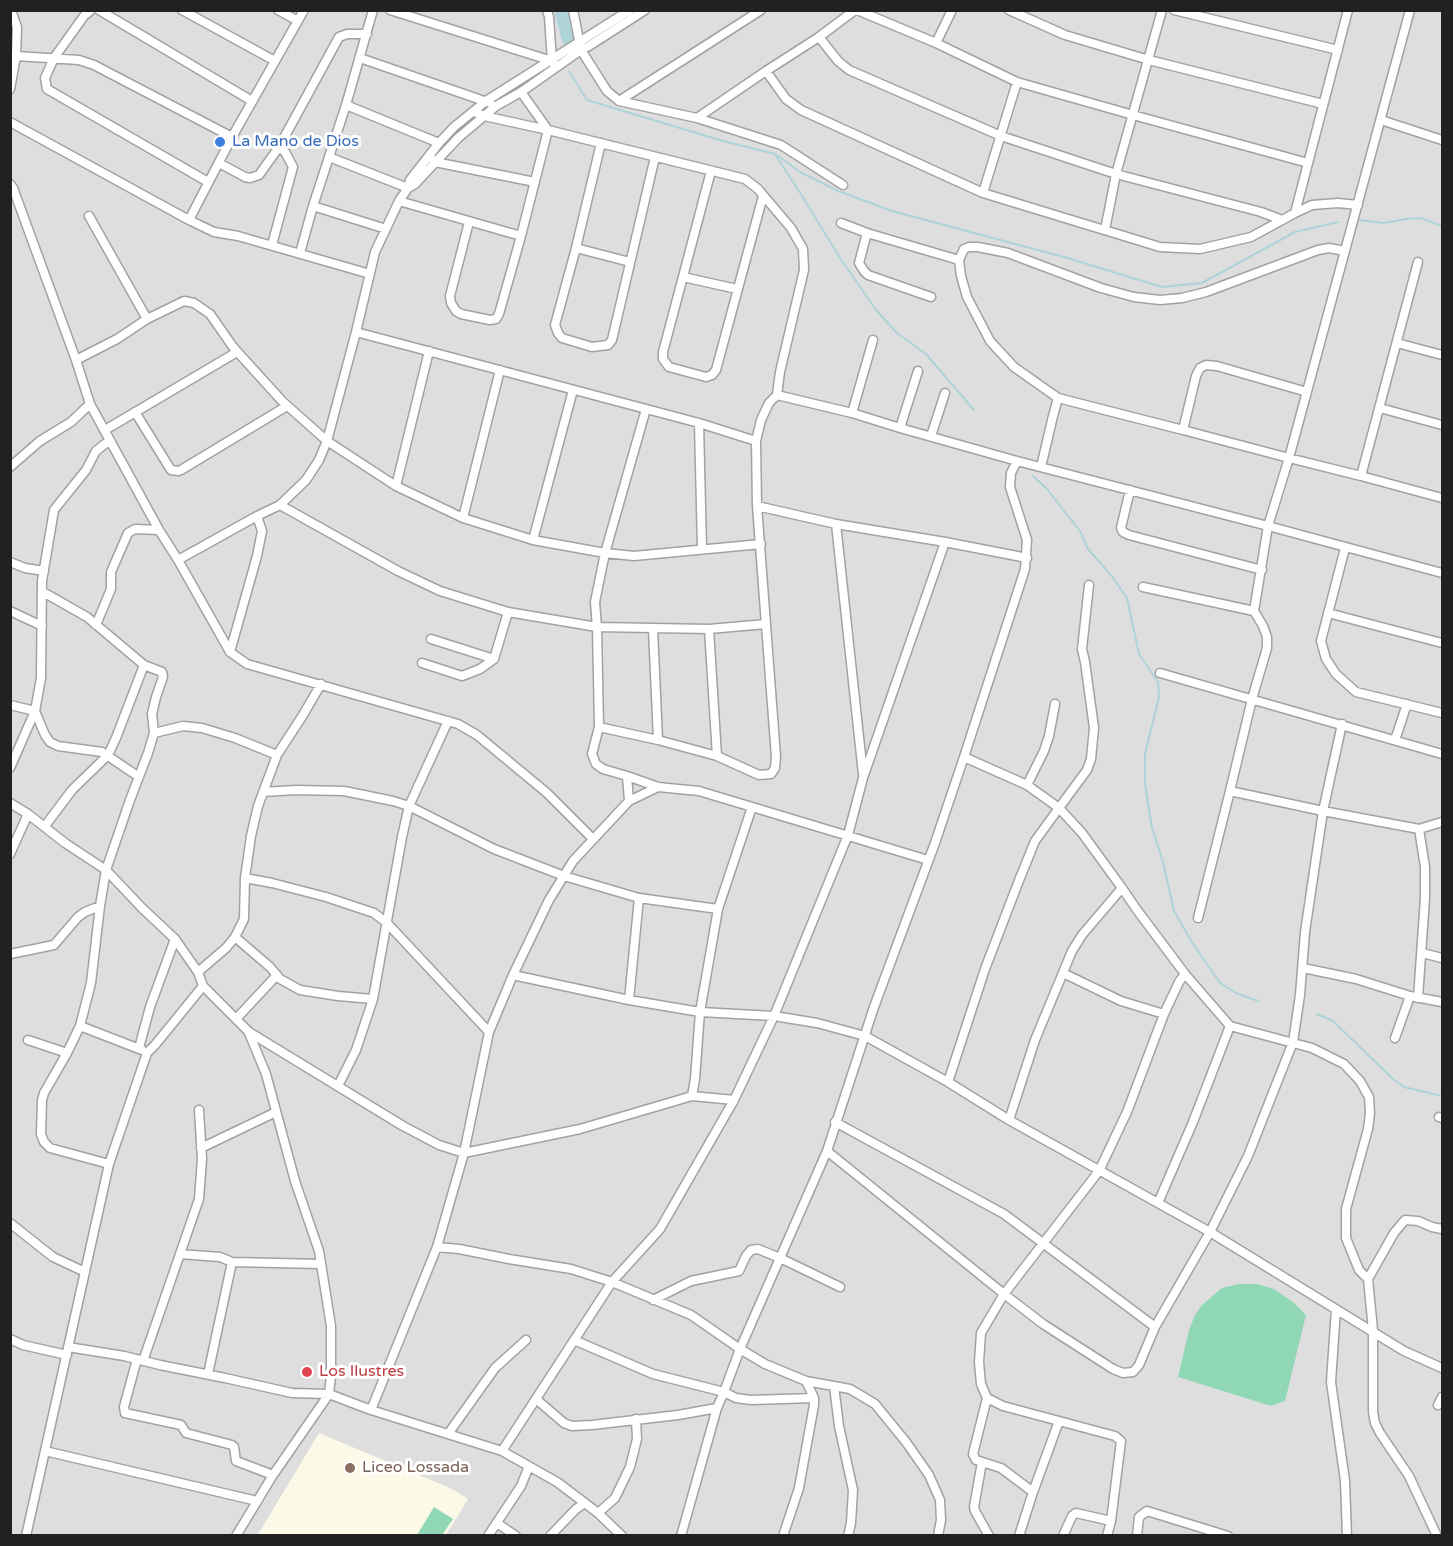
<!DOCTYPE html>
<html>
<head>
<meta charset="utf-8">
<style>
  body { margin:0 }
  #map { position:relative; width:1453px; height:1546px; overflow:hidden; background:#f0ede9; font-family:"Varela Round",sans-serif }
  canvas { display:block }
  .frame { position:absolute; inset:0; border:12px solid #212121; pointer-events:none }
</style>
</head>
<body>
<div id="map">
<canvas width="1453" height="1546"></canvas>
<div class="frame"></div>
</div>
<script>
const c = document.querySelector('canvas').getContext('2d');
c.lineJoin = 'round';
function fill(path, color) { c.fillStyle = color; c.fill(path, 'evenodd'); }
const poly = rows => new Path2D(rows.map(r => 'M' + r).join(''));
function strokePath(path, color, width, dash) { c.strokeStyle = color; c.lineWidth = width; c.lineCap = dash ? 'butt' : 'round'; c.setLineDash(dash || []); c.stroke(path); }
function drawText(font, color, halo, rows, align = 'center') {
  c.font = font + ' "Varela Round",sans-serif'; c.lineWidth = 6; c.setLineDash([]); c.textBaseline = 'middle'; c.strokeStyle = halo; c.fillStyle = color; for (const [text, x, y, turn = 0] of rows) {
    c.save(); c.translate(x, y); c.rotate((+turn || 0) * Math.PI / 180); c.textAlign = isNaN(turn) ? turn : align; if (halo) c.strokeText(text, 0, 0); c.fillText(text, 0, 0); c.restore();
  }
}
const residential = poly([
  [11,11,1442,11,1442,1535,11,1535]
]);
const education = poly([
  [319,1433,452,1489,468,1499,446,1535,257,1536]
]);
const pitch = poly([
  [1238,1284,1257,1284,1274,1289,1293,1302,1306,1315,1285,1401,1271,1406,1178,1377,1189,1330,1195,1315,1202,1305,1222,1288],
  [434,1507,453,1519,442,1535,417,1535]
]);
const stream = poly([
  [569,71,587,100,723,141,775,154,800,172,838,191,892,211,1064,257,1162,287,1202,283,1295,232,1338,222],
  [776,156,799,191,840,258,876,310,897,333,926,354,974,410],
  [1359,220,1383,223,1406,219,1421,218,1442,226],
  [1033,476,1047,489,1080,531,1088,549,1111,575,1127,598,1139,654,1158,682,1159,697,1145,754,1145,784,1152,828,1163,862,1174,911,1193,944,1220,983,1236,993,1258,1001],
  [1317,1014,1333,1021,1393,1079,1404,1087,1442,1096]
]);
const river = poly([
  [561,10,569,40]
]);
const minor = poly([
  [91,10,84,16,54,58,45,78,47,89,208,182],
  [99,10,252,101],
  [182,10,275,61],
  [278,10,298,21],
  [390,10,552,61],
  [547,10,549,17,552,61,554,64],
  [573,10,581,50,607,91,619,101,697,118,781,145,843,185],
  [857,10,936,43,1017,82,1133,115,1308,163],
  [1009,10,1065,35,1149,60,1323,104],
  [1174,10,1338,50],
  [819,37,838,61,849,70,1001,136,1116,174,1261,212,1282,220],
  [936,43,952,10],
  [16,56,79,60,94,65,232,137],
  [360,58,490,103],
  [766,71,786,99,801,110,983,193,1160,247,1200,249,1251,237,1295,213,1348,10],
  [10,89,16,56,17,27,11,10],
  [521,92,548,130],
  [619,101,761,10],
  [346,105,439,143],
  [475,112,484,116,548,130,745,179,758,189,791,228,803,249,804,270,780,372,777,395,769,403,761,420,756,441,757,506,776,757,775,768,771,774,759,775,717,756,658,740],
  [697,118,766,71,819,37,855,10],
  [1381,120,1442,140],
  [10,122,189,220,214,232,238,236,370,274],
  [601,143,576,248,555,325,558,333,562,338,592,347,608,345,612,340,655,157],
  [329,157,408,188],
  [433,160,435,162,535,182],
  [219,163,245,177,250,178,259,175,279,147,339,37,347,34,367,34],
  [711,171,663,352,663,359,669,367,706,377,712,375,716,370,763,196],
  [10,184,13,188,76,360,90,404,159,530,178,560,230,652,247,664,458,724,477,735,547,793,593,839],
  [408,188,415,184,458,138,496,106,521,92,581,50,589,46,645,10],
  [983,193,1017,82],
  [399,201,521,236],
  [313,206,386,229],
  [1295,213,1312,205,1338,203,1358,205],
  [89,216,147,319],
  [189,220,232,137,304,10],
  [469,222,450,296,451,303,456,311,461,314,490,320,496,319,499,314,521,236,548,130],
  [841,223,867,233,959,260],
  [1105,230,1116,174,1162,10],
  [867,233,859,263,864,271,868,275,931,297],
  [272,245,293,167,285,152,279,147],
  [576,248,630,262],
  [300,253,313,206,346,105,373,10],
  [1418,262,1361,476,1442,498],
  [683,277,737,289],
  [356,332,699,423,756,441],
  [1397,343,1442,355],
  [429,351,396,486,463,518],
  [76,360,117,339,147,319,184,301,194,303,210,314,233,347,282,401,327,441,396,486],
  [500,370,463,518,533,540],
  [573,390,533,540,605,553,595,602,597,627,709,629,717,756],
  [777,395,852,413,900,428,1017,461,1268,526,1442,573],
  [1058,398,1014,367,990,341,967,297,961,276,959,260,964,249,969,247,978,247,1008,253,1101,288,1134,297,1160,300,1182,298,1206,292,1318,250,1329,248,1345,251],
  [1380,408,1442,425],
  [646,409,605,553,634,556,761,544],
  [135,412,171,470,178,471,181,470,287,406],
  [852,413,873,340],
  [699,423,702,549],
  [900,428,918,371],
  [105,430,237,352],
  [1183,430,1289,458,1361,476],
  [931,436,945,393],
  [110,440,96,451,86,470,54,510,42,581,41,678,35,711,45,735,50,742,58,746,102,752,139,777],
  [10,467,40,441,71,422,90,404],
  [1041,467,1053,416,1058,398,1183,430,1196,376,1200,368,1206,365,1217,366,1307,392],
  [1130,490,1121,528,1123,532,1129,535,1262,570],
  [280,505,398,571,440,591,508,612,597,627,599,727],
  [757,506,836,524,945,542,1027,558],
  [836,524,863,774],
  [1345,548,1321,641,1326,659,1336,674,1356,692,1442,713],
  [178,560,257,516,280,505,306,480,319,460,327,441,356,332,375,252,399,201,408,188,410,180,439,143,454,127,486,101,630,10],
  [10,562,25,568,44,571],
  [1143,587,1254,611],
  [43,592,87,617,144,665,162,672,163,677,156,697,152,714,154,733],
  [10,611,42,626],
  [1328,613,1442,643],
  [96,625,111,589,111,572,128,533,135,529,159,530],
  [709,629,766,624],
  [431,639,494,659],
  [230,652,257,556,262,531,257,516],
  [422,663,462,676,480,669,494,659,508,612],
  [1160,673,1442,754],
  [10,705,35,711,10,768],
  [1395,740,1407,704],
  [627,776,603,769,596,764,592,754,599,727,658,740,653,629],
  [1027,785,1044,751,1049,736,1055,704],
  [1230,791,1252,699,1267,648,1267,637,1263,626,1254,611,1268,526,1289,458,1410,10],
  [263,792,296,790,344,791,393,801,409,806,494,849,564,876,639,898,718,909],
  [629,801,627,776,658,787,699,791,928,860],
  [10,803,28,814,65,843,106,870,142,908,175,939,198,972,203,986,249,1032,403,1126,439,1145,464,1153,580,1129,692,1096,734,1100],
  [45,826,72,790,108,755,116,738,144,665],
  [10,854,28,814],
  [245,878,272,883,326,897,374,913,387,923,489,1032],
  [1198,918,1230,791,1323,811,1342,724],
  [235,937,270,967,280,979,300,990,338,996,373,999],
  [1422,953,1442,958],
  [10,954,54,945,78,917,85,912,100,906],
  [1303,968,1356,979,1410,996,1442,1002],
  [198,972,226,948,235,937,244,919,245,878,251,836,258,806,277,755,303,715,321,684],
  [1063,973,1121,1001,1164,1014],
  [513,975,629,1000,700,1012,774,1016,817,1023,865,1036,948,1082,1009,1120,1210,1232,1404,1351,1442,1368],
  [1418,998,1425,898,1425,867,1419,829,1442,822],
  [629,1000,639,898],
  [236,1019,277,975],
  [80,1026,142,1050],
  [1230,1026,1312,1048,1344,1064,1360,1081,1369,1097,1370,1113,1368,1129,1346,1209,1346,1238,1359,1270,1368,1279,1373,1330,1373,1412,1375,1423,1380,1433,1409,1476,1437,1536],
  [1395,1038,1410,996],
  [28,1040,67,1053],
  [139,1048,150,1007,175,939],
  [948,1082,985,969,1018,883,1035,841,1059,808,1027,785,964,757],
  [338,1086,356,1050,373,999,402,837,409,806,448,721],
  [692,1096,695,1079,700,1012,718,909,752,807],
  [1439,1117,1442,1118],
  [1009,1120,1035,1040,1072,951,1082,935,1122,888,1082,833,1059,808,1087,770,1091,759,1094,728,1085,662,1082,649,1089,585],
  [835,1122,1004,1214,1155,1327],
  [201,1148,276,1112],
  [827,1151,1004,1294,1043,1324,1113,1369,1123,1373,1133,1372,1139,1365,1155,1327,1210,1232,1248,1156,1293,1042,1300,995,1305,932,1323,811,1419,829],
  [109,1164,50,1148,44,1142,41,1134,42,1100,44,1093,67,1053,80,1026,91,983,100,906,106,870,130,800,148,753,154,733,183,726,202,728,235,738,277,755],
  [1158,1203,1193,1122,1230,1026,1185,974],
  [10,1223,53,1257,85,1272],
  [437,1247,459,1249,509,1259,571,1269,612,1282,691,1315,740,1349,765,1364,806,1381,850,1389,875,1404,906,1442,929,1475,940,1500,941,1520,938,1536],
  [180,1254,220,1257,232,1262,321,1264],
  [1368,1279,1394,1233,1405,1220,1418,1221,1432,1227,1442,1229],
  [653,1300,691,1281,739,1271,746,1256,751,1250,758,1249,780,1258,840,1287],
  [1336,1309,1331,1382,1345,1481,1347,1536],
  [10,1339,23,1345,67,1355],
  [574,1340,653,1374,724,1392,736,1398,751,1400,814,1398],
  [68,1347,124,1356,160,1365,225,1378,292,1393,329,1394,371,1410,502,1451,557,1482,598,1513,622,1536],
  [137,1359,124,1407,125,1413,181,1425,186,1433,232,1445,234,1447,236,1461,273,1475],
  [143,1361,199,1199,202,1159,199,1110],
  [208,1374,232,1262],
  [834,1386,839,1426,853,1490,851,1523,848,1536],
  [987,1398,1003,1406,1115,1436,1121,1441,1111,1521,1107,1536],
  [536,1399,564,1423,572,1426,592,1425,678,1415,717,1408],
  [1438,1405,1442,1397],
  [371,1410,437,1247,464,1153,489,1032,513,975,549,900,573,861,629,801,658,787],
  [448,1434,495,1368,526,1340],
  [45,1451,257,1501],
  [502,1451,612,1282,660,1229,734,1100,774,1016,848,835,863,778,945,542],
  [982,1462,974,1507,975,1511,989,1536],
  [1033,1492,1001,1468,976,1460,973,1454,987,1398,981,1384,979,1362,981,1333,1004,1294,1099,1171,1127,1112,1164,1014,1179,982,1185,974,1137,910,1122,888],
  [598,1513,615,1498,630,1467,637,1439,636,1419],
  [497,1523,516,1536],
  [26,1536,109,1164,147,1053,155,1045,203,986],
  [236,1536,273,1475,329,1394,331,1375,331,1326,319,1251,295,1181,266,1074,249,1033],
  [488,1536,521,1486,529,1466],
  [550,1536,576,1509,585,1503],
  [681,1536,717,1408,724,1392,740,1349,827,1151,874,1007,935,843,964,757,1025,569,1027,540,1010,487,1011,473,1017,461],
  [783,1536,799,1488,814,1405,814,1398,806,1381],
  [1019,1536,1033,1492,1059,1421],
  [1063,1536,1072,1516,1076,1513,1111,1521],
  [1137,1536,1139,1517,1147,1511,1228,1536]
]);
const markers = [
  [220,142,6,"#3f7fe0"],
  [307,1372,6,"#e0444e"],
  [350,1468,6,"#8d6e63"]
];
const shopNames = [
  ["La Mano de Dios",232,142]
];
const healthNames = [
  ["Los Ilustres",319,1372]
];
const educationNames = [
  ["Liceo Lossada",362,1468]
];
fill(residential, '#dfdede');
fill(education, '#fcfae6');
fill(pitch, '#90d7b6');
strokePath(stream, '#aed3d9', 2);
strokePath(river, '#aed3d9', 14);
strokePath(minor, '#a2a2a2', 11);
strokePath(minor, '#fff', 8);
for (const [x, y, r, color] of markers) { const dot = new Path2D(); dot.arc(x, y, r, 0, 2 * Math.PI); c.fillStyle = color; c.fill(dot); strokePath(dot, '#fff', 2); }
drawText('16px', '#366cbe', '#fff', shopNames, 'left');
drawText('16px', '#be3a42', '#fff', healthNames, 'left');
drawText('16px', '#785e54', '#fff', educationNames, 'left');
</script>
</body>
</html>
